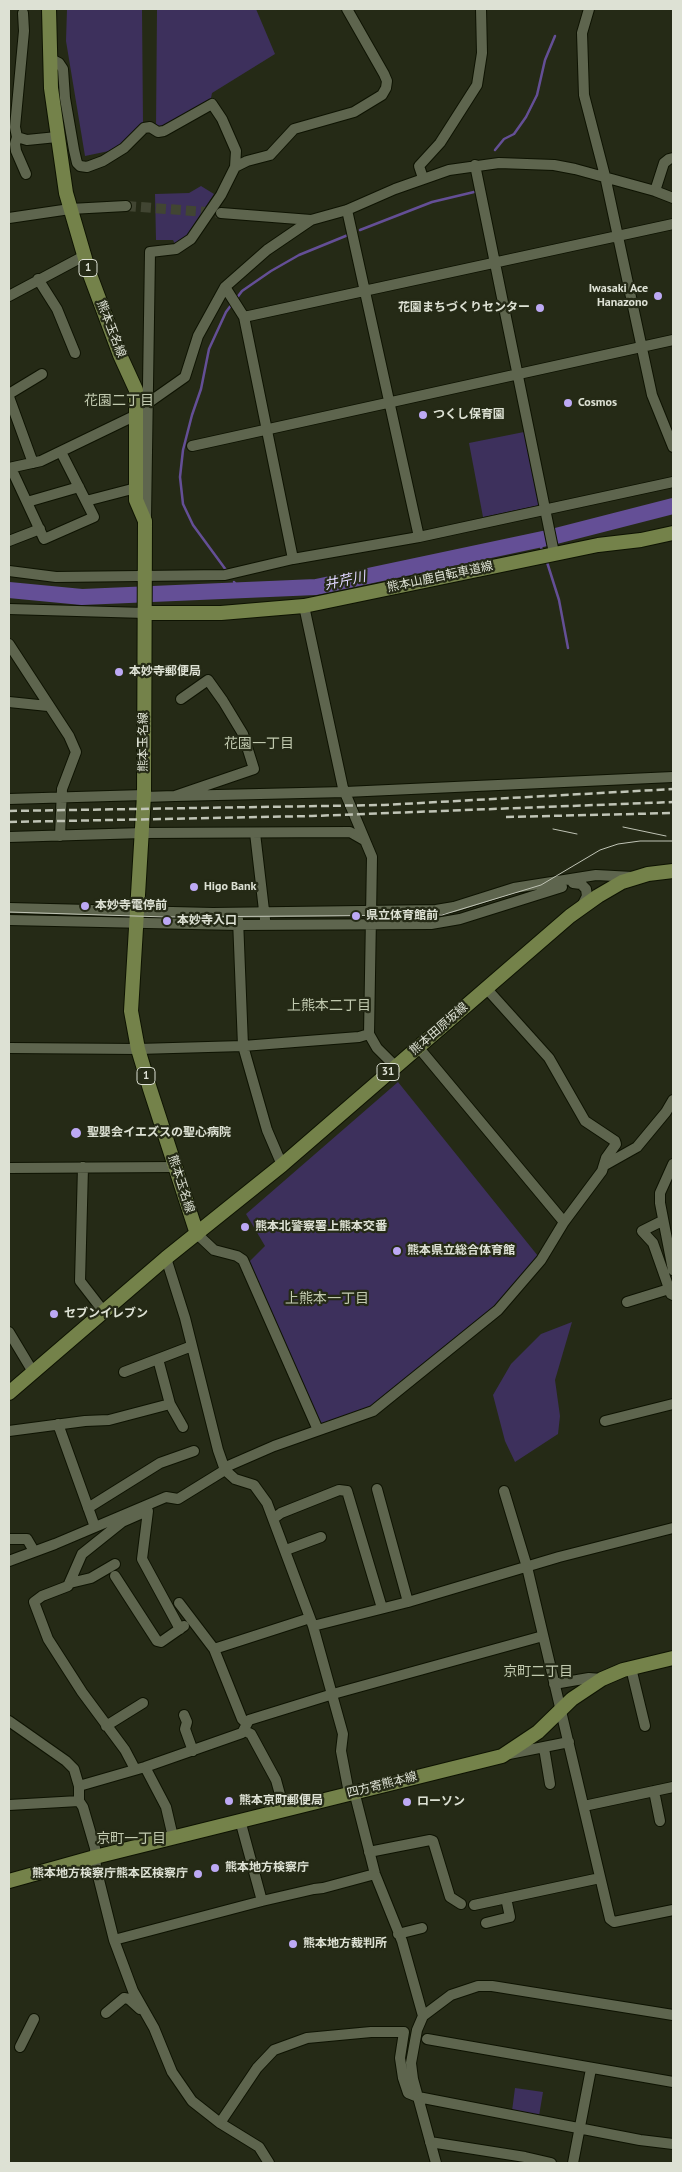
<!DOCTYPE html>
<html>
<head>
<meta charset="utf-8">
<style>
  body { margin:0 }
  #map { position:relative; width:682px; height:2172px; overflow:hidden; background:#252a16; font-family:"PT Sans",sans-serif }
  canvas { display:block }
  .frame { position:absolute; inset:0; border:10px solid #dde1d4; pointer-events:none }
</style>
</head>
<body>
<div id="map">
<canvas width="682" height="2172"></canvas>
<div class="frame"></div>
</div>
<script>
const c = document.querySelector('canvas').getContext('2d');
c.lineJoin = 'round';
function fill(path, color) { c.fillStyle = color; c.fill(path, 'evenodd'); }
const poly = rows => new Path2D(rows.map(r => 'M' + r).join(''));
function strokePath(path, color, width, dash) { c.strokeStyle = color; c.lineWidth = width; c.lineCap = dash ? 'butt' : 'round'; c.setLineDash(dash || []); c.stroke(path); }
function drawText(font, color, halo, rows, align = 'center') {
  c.font = font + ' "PT Sans","Noto Sans JP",sans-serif'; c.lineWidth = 4.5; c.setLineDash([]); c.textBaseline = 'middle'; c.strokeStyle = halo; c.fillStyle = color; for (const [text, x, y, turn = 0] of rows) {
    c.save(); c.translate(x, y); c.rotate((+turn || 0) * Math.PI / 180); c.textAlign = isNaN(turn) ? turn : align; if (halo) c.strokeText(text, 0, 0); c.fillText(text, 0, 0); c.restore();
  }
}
const green = poly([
  [67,9,142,9,143,124,122,144,109,151,85,156,66,41],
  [157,9,256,9,275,54,212,93,211,98,166,128,156,129],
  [201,186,214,194,183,241,175,244,173,240,156,240,155,194,189,193],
  [524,432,540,505,483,517,469,443],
  [398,1082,538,1256,493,1308,372,1406,348,1416,324,1423,325,1426,321,1424,249,1262,265,1246,246,1214],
  [572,1322,555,1380,560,1416,558,1434,515,1462,505,1441,493,1395,511,1364,541,1334],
  [515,2088,543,2092,539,2116,512,2111]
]);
const stream = poly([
  [495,150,504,139,514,134,526,117,537,95,545,60,555,36],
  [360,230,432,202,474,192],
  [236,299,242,291,271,271,299,255,348,235],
  [538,540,543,552],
  [546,559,559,600,568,648],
  [226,570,193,525,183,504,180,477,183,450,192,415,201,389,209,349,226,312,232,304],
  [234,582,241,590]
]);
const river = poly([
  [9,590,82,597,316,587,552,537,673,506]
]);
const minorTunnel = poly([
  [126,206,221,213]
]);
const minor = poly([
  [589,9,582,33,584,95,605,176,652,395,673,447],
  [23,13,24,31,15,127,17,137,15,144,16,151,26,174],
  [51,59,59,63,63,69,65,98,74,150,77,163,80,166,87,167,103,161,124,148,144,128,150,127,158,132,164,131,212,104,222,119,236,151,235,167],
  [17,137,27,140,57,137],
  [475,165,554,553],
  [423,178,419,166,440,143,477,85,482,53,481,9],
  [655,191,664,163,669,159,673,158],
  [347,210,419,537],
  [221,213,311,220,347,210,395,189,449,170,499,163,554,165,575,169,655,191,673,198],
  [9,218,70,209,126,206],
  [38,279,57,309,75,353],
  [225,287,244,317,293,559],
  [9,296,84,256],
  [244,317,673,224],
  [9,394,42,374],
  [9,397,33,463],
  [148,403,185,377,198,336,225,287,267,250,311,220],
  [192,446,673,340],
  [9,468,41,461,130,418,136,417],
  [11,468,44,539,94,517,61,452],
  [86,501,136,488],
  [27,502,79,487],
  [146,519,150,252,176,249,191,239,221,195,235,167,247,161,270,155,294,129,354,112,382,95,386,88,387,81,384,74,347,9],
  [9,541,40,529],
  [9,571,56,577,225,575,293,559,419,537,673,482],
  [304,606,343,788,372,857,369,1034],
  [9,609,145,613],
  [9,644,69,736,76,752,62,789,60,836],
  [9,702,48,706],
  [175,796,345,792,673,777],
  [144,797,175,796,254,769,243,734,223,701,208,680,181,699],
  [9,799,144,795],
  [255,833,265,919],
  [9,837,143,833,350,832,364,840],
  [573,883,581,884,586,889,587,896,582,906],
  [9,908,213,913,436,910,454,907,514,888,596,875,633,877],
  [238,919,243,1046,267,1130,282,1165],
  [9,920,238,925,431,924,460,919,562,887],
  [9,1048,138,1049,243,1046,359,1037,369,1034,377,1048,395,1066],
  [419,1048,564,1222],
  [673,1164,660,1193,660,1203,673,1270],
  [605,1165,637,1147,666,1112,673,1100],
  [83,1167,80,1281,104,1312],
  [9,1168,175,1167],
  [662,1221,642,1231,653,1243,671,1294,673,1295],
  [197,1234,214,1250,237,1256,243,1260,318,1430],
  [166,1258,185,1318,218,1450,225,1470,235,1479,254,1485,267,1503,313,1626,343,1734,341,1751,349,1793],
  [627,1302,669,1289],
  [9,1332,33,1372],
  [158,1359,170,1404,183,1427],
  [124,1372,192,1346],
  [605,1421,673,1404],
  [58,1424,95,1527],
  [9,1431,85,1421,109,1420,170,1404],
  [377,1489,408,1602],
  [504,1491,527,1567,610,1919,614,1922,673,1910],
  [88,1508,160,1463,194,1451],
  [148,1511,142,1559,180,1629],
  [273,1519,281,1513,339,1490,347,1491,382,1608],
  [9,1539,27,1539,34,1551],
  [286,1550,321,1537],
  [9,1561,55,1544,166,1497,178,1499,225,1470,228,1466,274,1446,373,1411,498,1310,541,1260,564,1222,602,1171,606,1158,616,1144,615,1141,585,1121,549,1058,486,988],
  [115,1576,157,1641,161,1642,184,1626],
  [70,1583,91,1578,115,1564],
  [179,1603,214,1649,242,1719,246,1723],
  [313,1626,408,1602,559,1557,673,1528],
  [214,1649,310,1618],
  [631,1668,645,1726],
  [554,1684,589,1678,602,1679],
  [184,1715,187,1722,185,1729,193,1751],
  [9,1721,66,1761,74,1769,79,1786,79,1801,83,1807,95,1848,96,1868,114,1940,133,1991,154,2028,172,2072,192,2101,220,2123,259,2147,269,2163],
  [106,1726,143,1703],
  [245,1731,251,1734,276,1780,284,1809],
  [544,1748,550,1784],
  [509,1754,569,1742],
  [145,1767,166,1807,173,1837],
  [135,1769,125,1750,82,1692,48,1639,34,1602,42,1596,68,1586,82,1554,122,1522,147,1511],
  [79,1786,145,1767,242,1733,249,1720,333,1694,543,1636],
  [354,1791,375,1874,402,1941,423,2016],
  [654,1791,660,1821],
  [9,1805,79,1801],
  [584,1806,673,1787],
  [240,1820,262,1901],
  [369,1852,430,1840,433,1841,450,1897,461,1904],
  [474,1905,600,1878],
  [486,1923,510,1917,506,1898],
  [398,1934,422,1928],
  [114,1940,262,1901,314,1889,323,1888,375,1874],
  [106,2013,124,1998,129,1999,140,2009],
  [427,2039,673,2082],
  [20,2047,34,2019],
  [220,2123,257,2068,274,2050,307,2038,371,2032,404,2032,400,2058,403,2078,408,2093,418,2097,640,2140,673,2144],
  [430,2142,525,2157,551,2163],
  [436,2163,413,2079,411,2063,417,2030,423,2016,451,1995,478,1986,492,1986,673,2015],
  [573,2163,591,2069]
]);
const major = poly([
  [49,9,51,88,66,193,89,272,120,355,136,390,136,500,145,521,144,795,131,1011,138,1049,150,1089,197,1234],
  [145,613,221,613,304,606,598,545,641,540,673,533],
  [9,1393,166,1258,282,1165,570,916,598,896,622,882,648,874,673,871],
  [9,1881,95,1857,502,1756,538,1732,572,1699,602,1679,623,1670,673,1658]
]);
const tram = poly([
  [623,827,666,836],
  [553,829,577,834],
  [9,912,166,917,442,915,541,885,600,850,618,844,640,841,673,841]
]);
const rail = poly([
  [9,811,384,805,673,789],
  [506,817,673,813],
  [9,822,312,816,673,802]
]);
const markers = [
  [658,296,5,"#bda9f5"],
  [540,308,5,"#bda9f5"],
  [568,403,5,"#bda9f5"],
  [423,415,5,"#bda9f5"],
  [119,672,5,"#bda9f5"],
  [194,887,5,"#bda9f5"],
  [85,906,5,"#bda9f5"],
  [356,916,5,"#bda9f5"],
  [167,921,5,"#bda9f5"],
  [76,1133,6,"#bda9f5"],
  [245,1227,5,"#bda9f5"],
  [397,1251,5,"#bda9f5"],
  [54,1314,5,"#bda9f5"],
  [229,1801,5,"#bda9f5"],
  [407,1802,5,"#bda9f5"],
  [215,1868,5,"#bda9f5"],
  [198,1874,5,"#bda9f5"],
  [293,1944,5,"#bda9f5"]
];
const shields = [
  [88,268,18],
  [388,1072,22],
  [146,1076,18]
];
const shieldNames = [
  ["1",88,268],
  ["31",388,1072],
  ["1",146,1076]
];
const poiNames = [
  ["Iwasaki Ace",648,289,"right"],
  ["Hanazono",648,303,"right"],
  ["花園まちづくりセンター",530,308,"right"],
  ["Cosmos",578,403],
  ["つくし保育園",433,415],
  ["本妙寺郵便局",129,672],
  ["Higo Bank",204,887],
  ["本妙寺電停前",95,906],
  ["県立体育館前",366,916],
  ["本妙寺入口",177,921],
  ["聖嬰会イエズスの聖心病院",87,1133],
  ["熊本北警察署上熊本交番",255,1227],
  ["熊本県立総合体育館",407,1251],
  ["セブンイレブン",64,1314],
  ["熊本京町郵便局",239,1801],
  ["ローソン",417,1802],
  ["熊本地方検察庁",225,1868],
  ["熊本地方検察庁熊本区検察庁",188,1874,"right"],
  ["熊本地方裁判所",303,1944]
];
const streetNames = [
  ["熊本玉名線",111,329,69],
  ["熊本山鹿自転車道線",440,577,-12],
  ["熊本玉名線",144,742,-90],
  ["熊本田原坂線",439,1029,-41],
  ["熊本玉名線",181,1184,72],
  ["四方寄熊本線",382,1785,-14]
];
const neighbourhoodNames = [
  ["花園二丁目",119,401],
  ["花園一丁目",259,744],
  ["上熊本二丁目",329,1006],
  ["上熊本一丁目",327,1299],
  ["京町二丁目",538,1672],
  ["京町一丁目",131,1839]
];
const waterNames = [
  ["井芹川",345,581,-12]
];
fill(green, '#3d305c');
strokePath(stream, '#644f96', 2.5);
strokePath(river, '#644f96', 16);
strokePath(minorTunnel, '#414532', 10, [10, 5]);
strokePath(minor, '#0e1302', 12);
strokePath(major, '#0e1302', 16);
strokePath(minor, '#5e654e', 10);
strokePath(major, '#74824a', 14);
strokePath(tram, '#c0c4b6', 1);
strokePath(rail, '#c0c4b6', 2.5, [8, 4]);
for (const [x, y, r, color] of markers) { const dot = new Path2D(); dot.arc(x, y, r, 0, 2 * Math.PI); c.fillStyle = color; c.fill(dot); strokePath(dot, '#252a16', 2); }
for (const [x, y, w] of shields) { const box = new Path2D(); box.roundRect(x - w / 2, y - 8.5, w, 17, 4); c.fillStyle = '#252a16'; c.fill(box); strokePath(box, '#dde1d4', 1); }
drawText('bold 11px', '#dde1d4', null, shieldNames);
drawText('bold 12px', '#dde1d4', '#252a16', poiNames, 'left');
drawText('12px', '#dde1d4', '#252a16', streetNames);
drawText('14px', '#c1c9af', '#252a16', neighbourhoodNames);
drawText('italic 14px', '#dfd5ff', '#252a16', waterNames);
</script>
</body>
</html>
